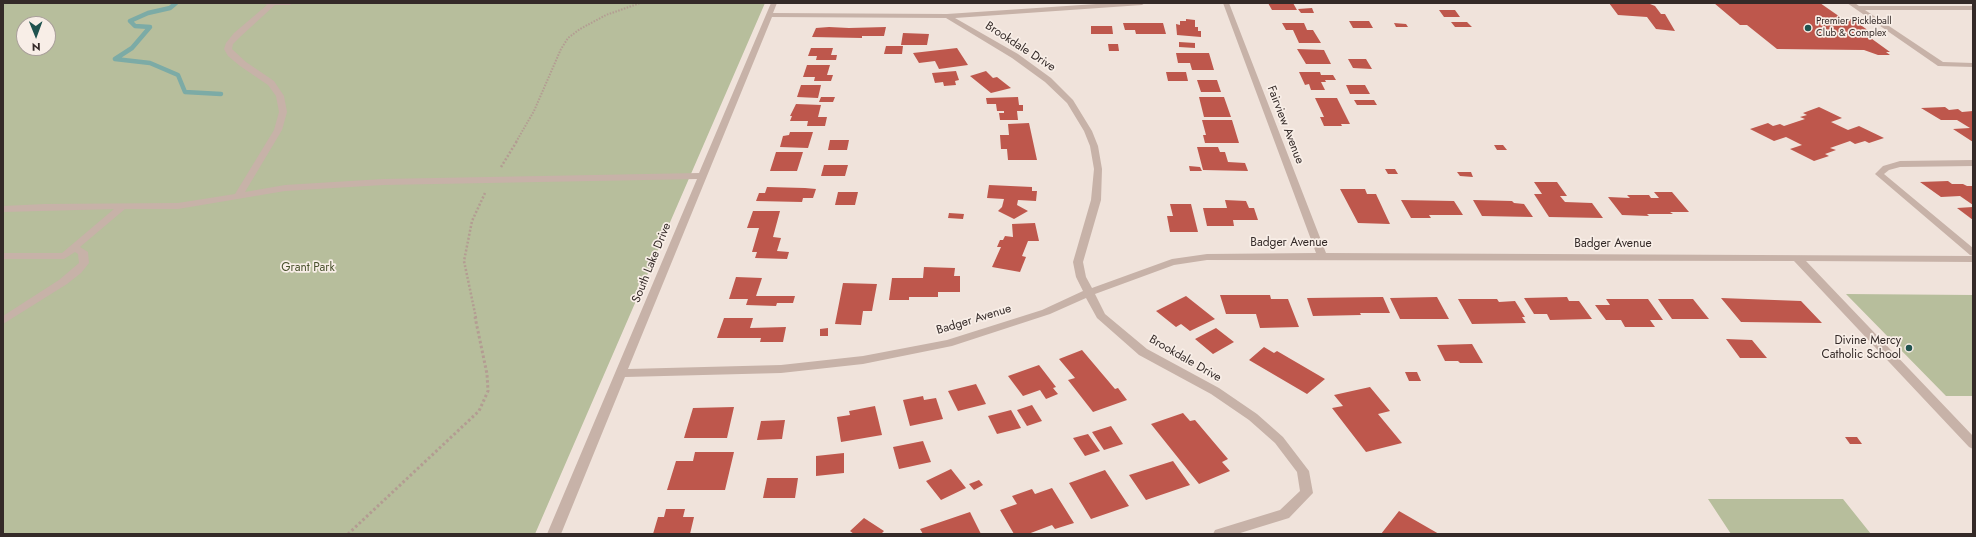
<!DOCTYPE html>
<html>
<head>
<meta charset="utf-8">
<style>
  body { margin:0 }
  #map { position:relative; width:1976px; height:537px; overflow:hidden; background:#f0e3db; font-family:Jost,sans-serif }
  canvas { display:block }
  .frame { position:absolute; inset:0; border:4px solid #342a28; pointer-events:none }
  .north { position:absolute; left:16px; top:16px; width:40px; height:40px; box-sizing:border-box; background:#f8eee7; border:1px solid #aaa09b; border-radius:50%; rotate:179deg; font-size:11px; font-weight:700; line-height:16px; text-align:center; color:#342a28 }
  .north::after { content:''; display:block; margin:auto; width:14px; height:18px; background:#20534f; clip-path:polygon(50% 0,100% 100%,50% 72%,0 100%) }
</style>
</head>
<body>
<div id="map">
<canvas width="1976" height="537"></canvas>
<div class="frame"></div>
<div class="north">N</div>
</div>
<script>
const c = document.querySelector('canvas').getContext('2d');
c.lineJoin = 'round';
function fill(path, color) { c.fillStyle = color; c.fill(path, 'evenodd'); }
const poly = rows => new Path2D(rows.map(r => 'M' + r).join(''));
function strokePath(path, color, width, dash) { c.strokeStyle = color; c.lineWidth = width; c.lineCap = dash ? 'butt' : 'round'; c.setLineDash(dash || []); c.stroke(path); }
function drawText(font, color, halo, rows, align = 'center') {
  c.font = font + ' Jost,sans-serif'; c.lineWidth = 3.5; c.setLineDash([]); c.textBaseline = 'middle'; c.strokeStyle = halo; c.fillStyle = color; for (const [text, x, y, turn = 0] of rows) {
    c.save(); c.translate(x, y); c.rotate((+turn || 0) * Math.PI / 180); c.textAlign = isNaN(turn) ? turn : align; if (halo) c.strokeText(text, 0, 0); c.fillText(text, 0, 0); c.restore();
  }
}
const green = poly([
  [3,3,765,3,535,534,3,534],
  [24,24,48,24,48,48,24,48],
  [1846,294,1973,295,1973,396,1946,396],
  [1708,499,1843,499,1871,534,1731,534]
]);
const stream = poly([
  [176,3,170,8,148,13,130,21,135,26,150,27,132,48,115,59,150,63,178,75,185,92,221,94]
]);
const building = poly([
  [1268,3,1293,3,1297,10,1272,10],
  [1609,3,1650,4,1655,6,1661,14,1665,14,1675,31,1656,29,1647,17,1618,15],
  [1714,3,1820,3,1843,19,1852,19,1869,31,1861,31,1890,52,1886,52,1890,55,1878,55,1864,50,1777,49,1747,25,1740,25],
  [1312,8,1314,13,1301,13,1298,9],
  [1439,10,1455,10,1460,17,1444,17],
  [1186,19,1195,20,1195,27,1198,27,1198,31,1201,31,1201,37,1177,35,1176,24,1180,25,1180,21,1186,21],
  [1349,21,1369,21,1373,28,1353,28],
  [1451,22,1467,22,1472,27,1455,27],
  [1123,23,1163,23,1166,34,1136,34,1135,30,1125,30],
  [1282,23,1304,23,1307,30,1313,30,1321,43,1299,43,1293,30,1286,30],
  [1394,23,1406,24,1408,27,1396,27],
  [1091,26,1112,26,1113,34,1091,34],
  [829,27,849,28,886,27,884,36,862,36,862,38,812,37,816,28],
  [903,33,929,34,927,45,901,45],
  [1179,42,1195,43,1195,48,1179,47],
  [1108,44,1118,44,1119,51,1109,51],
  [886,46,903,46,902,54,884,54],
  [811,48,833,48,831,55,837,55,836,60,816,60,817,56,808,56],
  [957,48,968,65,939,69,935,61,919,63,913,53],
  [1297,49,1324,50,1331,64,1306,64],
  [1176,53,1209,53,1214,70,1192,70,1190,63,1178,63],
  [1348,59,1366,59,1372,69,1353,68],
  [807,65,830,65,827,75,833,75,831,81,814,81,815,77,803,77],
  [956,71,959,80,955,81,956,85,944,86,943,82,935,83,932,73],
  [986,71,993,78,997,77,1011,88,991,93,970,76],
  [1166,72,1186,72,1188,81,1168,81],
  [1299,72,1320,72,1321,75,1333,75,1336,80,1325,80,1326,82,1321,82,1325,90,1311,90,1309,84,1305,85],
  [1197,80,1217,80,1221,92,1201,92],
  [801,85,821,85,818,98,797,97],
  [1346,85,1365,85,1370,94,1350,94],
  [821,97,835,97,833,102,819,102],
  [1018,97,1019,105,1023,105,1023,111,1017,111,1018,120,1000,120,999,113,1004,113,1004,111,997,111,996,104,987,104,986,98],
  [1199,97,1224,97,1231,117,1204,117],
  [1315,98,1337,98,1350,124,1341,124,1342,126,1324,126,1320,117,1324,117],
  [1354,100,1374,100,1377,105,1357,105],
  [796,104,821,105,818,117,827,117,825,126,807,126,808,121,790,121,792,116,790,116],
  [1819,107,1842,118,1831,122,1848,130,1859,126,1884,138,1869,143,1865,141,1855,144,1850,141,1830,148,1836,150,1825,154,1829,156,1814,161,1790,149,1802,145,1786,137,1774,141,1750,129,1768,123,1773,126,1780,124,1784,126,1805,119,1800,117,1807,115,1803,113],
  [1945,107,1949,110,1958,109,1962,112,1973,111,1973,142,1953,129,1970,128,1957,120,1941,120,1921,108],
  [1202,120,1232,120,1239,143,1205,143,1203,135,1206,135],
  [1029,123,1037,160,1008,160,1007,149,1001,149,1000,135,1009,135,1008,124],
  [790,132,813,132,808,148,780,147,783,136,789,135],
  [830,140,849,140,847,150,828,150],
  [1494,145,1503,145,1507,150,1497,150],
  [1197,147,1218,147,1220,152,1225,152,1228,162,1245,163,1248,171,1203,170],
  [776,152,803,152,797,171,770,171],
  [824,165,848,165,845,176,821,176],
  [1189,166,1200,167,1202,171,1190,171],
  [1385,169,1395,169,1398,174,1388,174],
  [1457,172,1471,172,1473,177,1460,176],
  [1948,181,1952,184,1963,184,1967,186,1973,186,1973,205,1960,196,1941,197,1920,182],
  [1534,182,1557,182,1567,196,1560,196,1565,202,1592,203,1603,218,1549,217,1534,194,1542,194],
  [989,185,1032,187,1032,191,1037,191,1036,201,1018,200,1017,205,1028,211,1014,219,998,211,1002,207,1004,199,987,198],
  [767,187,805,188,816,189,813,198,803,198,802,202,756,201,759,193,765,193],
  [1340,189,1365,189,1367,194,1376,194,1390,224,1358,223],
  [838,192,858,192,855,205,835,205],
  [1654,192,1672,192,1689,212,1670,212,1673,214,1647,214,1649,216,1622,215,1608,197,1630,198,1627,195,1649,195,1651,198,1659,198],
  [1225,200,1246,201,1249,208,1254,208,1258,220,1233,220,1234,226,1207,226,1203,208,1227,208],
  [1401,200,1454,201,1463,215,1429,215,1431,218,1411,218],
  [1473,200,1512,201,1514,203,1524,204,1533,217,1482,216],
  [1170,204,1191,204,1198,232,1170,232,1167,216,1173,216],
  [1973,207,1973,220,1957,208],
  [753,211,780,211,773,237,781,238,777,251,789,252,787,259,755,258,757,252,752,252,759,228,747,228],
  [949,213,964,214,963,219,948,218],
  [1035,223,1039,241,1028,241,1022,256,1026,257,1020,272,992,267,1001,247,997,247,1000,240,1003,240,1005,236,1013,237,1012,224],
  [924,267,955,268,954,276,960,276,960,292,938,292,938,297,909,297,909,300,889,300,892,278,923,278],
  [736,277,762,278,756,296,795,296,793,303,777,303,776,306,746,305,748,299,729,299],
  [843,283,877,284,872,311,863,311,861,325,835,324],
  [1220,295,1270,295,1271,299,1288,299,1299,327,1260,328,1256,314,1226,314],
  [1186,296,1215,319,1190,331,1181,324,1176,327,1156,311],
  [1383,297,1390,313,1360,313,1361,315,1313,316,1307,298],
  [1437,297,1449,319,1400,319,1390,298],
  [1567,297,1569,301,1579,301,1592,319,1550,320,1547,314,1534,314,1524,298],
  [1721,298,1801,301,1822,323,1741,322],
  [1458,299,1497,299,1499,302,1515,301,1525,317,1522,317,1526,323,1472,324],
  [1606,299,1648,299,1663,320,1650,320,1655,327,1625,327,1621,320,1606,320,1595,305,1610,305],
  [1658,299,1693,299,1709,319,1672,319],
  [724,318,753,318,750,328,786,327,783,342,760,342,761,338,717,338],
  [828,328,828,336,820,336,820,329],
  [1216,328,1234,342,1213,354,1195,339],
  [1726,339,1752,340,1767,358,1740,358],
  [1472,344,1483,363,1460,363,1458,361,1445,361,1437,345],
  [1264,347,1274,353,1277,351,1325,379,1307,394,1249,360],
  [1082,350,1115,389,1118,388,1127,400,1093,412,1068,380,1075,378,1059,359],
  [1039,365,1056,387,1053,388,1058,394,1046,399,1040,390,1023,396,1008,376],
  [1405,372,1417,372,1421,381,1409,381],
  [976,384,986,404,958,411,948,391],
  [1370,387,1390,411,1378,414,1402,443,1366,452,1332,408,1343,406,1334,395],
  [923,396,924,400,936,398,943,419,910,426,903,400],
  [1032,405,1042,421,1027,426,1017,410],
  [875,406,882,435,841,442,837,417,850,415,849,411],
  [734,407,727,438,684,438,693,408],
  [1011,410,1021,428,997,434,988,416],
  [1183,413,1190,421,1195,420,1228,459,1222,462,1230,471,1199,484,1151,424],
  [785,420,782,439,757,440,761,421],
  [1111,426,1123,444,1104,450,1092,432],
  [1088,434,1100,451,1085,456,1073,438],
  [1845,437,1857,437,1862,444,1850,444],
  [923,441,931,462,899,469,893,447],
  [695,452,734,452,725,490,667,490,676,461,693,461],
  [844,453,844,473,816,476,816,456],
  [1173,461,1190,485,1146,500,1129,475],
  [951,469,966,488,941,500,926,481],
  [1105,470,1129,506,1091,519,1069,483],
  [767,478,798,478,795,498,763,498],
  [979,480,983,485,974,490,969,484],
  [1052,488,1074,523,1055,529,1052,525,1028,534,1014,534,1000,510,1017,504,1012,496,1032,489,1035,494],
  [666,509,685,509,683,517,694,517,690,534,653,534,658,517,664,517],
  [1399,511,1439,534,1381,534],
  [970,512,981,534,923,534,920,529],
  [864,518,884,531,881,534,854,534,850,531]
]);
const pathFar2 = poly([
  [516,142,534,111,561,49,568,38,580,29,606,15,640,3]
]);
const pathFar1 = poly([
  [501,167,517,141],
  [476,318,464,261,472,221,485,193]
]);
const path = poly([
  [348,534,479,411,488,391,487,374,475,317]
]);
const minor = poly([
  [263,3,293,3,290,5,275,5,240,37,233,44,232,49,246,62,274,81,284,96,287,112,282,130,245,192,285,185,383,179,699,173,771,3,777,3,773,13,947,14,1111,3,1145,3,1142,5,955,18,1018,54,1051,78,1073,100,1092,131,1098,146,1102,169,1101,200,1083,262,1086,277,1092,288,1172,259,1207,254,1316,253,1223,3,1229,3,1326,253,1973,256,1973,262,1806,261,1973,436,1973,449,1969,447,1794,261,1207,260,1174,265,1095,294,1105,314,1147,349,1219,388,1257,414,1283,437,1309,471,1313,493,1289,518,1237,534,1213,534,1215,530,1280,510,1300,491,1297,472,1275,443,1249,420,1211,394,1139,355,1097,318,1086,298,1050,314,952,346,863,364,781,373,625,377,561,534,547,534,697,179,383,185,285,191,178,209,125,209,80,247,88,252,89,263,81,273,67,284,3,324,3,316,59,280,79,263,78,254,75,252,64,259,3,259,3,253,62,253,114,209,3,212,3,206,45,204,178,203,235,194,274,130,279,112,276,96,268,85,240,66,228,56,224,49,226,43,234,33,267,5,263,3],
  [772,17,946,18,1012,58,1045,82,1067,103,1084,131,1090,146,1094,169,1091,200,1073,262,1076,277,1083,291,1042,310,947,340,863,356,781,365,628,369,772,17],
  [1847,3,1855,3,1859,6,1973,6,1973,10,1865,10,1943,62,1973,63,1973,67,1938,66,1847,3],
  [1973,160,1973,166,1900,167,1889,170,1884,174,1973,248,1973,256,1970,255,1875,174,1883,166,1900,161,1973,160]
]);
const markers = [
  [1808,28,4,"#20534f"],
  [1909,348,4,"#20534f"]
];
const farPoinames = [
  ["Premier Pickleball",1816,22],
  ["Club & Complex",1816,34]
];
const streetNames = [
  ["Brookdale Drive",1020,47,33],
  ["Fairview Avenue",1285,125,69],
  ["Badger Avenue",1289,243],
  ["Badger Avenue",1613,244],
  ["South Lake Drive",652,263,-68],
  ["Badger Avenue",974,320,-17],
  ["Brookdale Drive",1185,359,30]
];
const parkNames = [
  ["Grant Park",308,268]
];
const poiNames = [
  ["Divine Mercy",1901,341],
  ["Catholic School",1901,355]
];
fill(green, '#b7be9c');
strokePath(stream, '#7caba6', 4.5);
fill(building, '#be574c');
strokePath(pathFar2, '#b39c92', 2, [1.5, 1.5]);
strokePath(pathFar1, '#b39c92', 2.5, [2, 2]);
strokePath(path, '#b39c92', 3, [2.5, 2.5]);
fill(minor, '#c7b2a8');
for (const [x, y, r, color] of markers) { const dot = new Path2D(); dot.arc(x, y, r, 0, 2 * Math.PI); c.fillStyle = color; c.fill(dot); strokePath(dot, '#f8eee7', 1.5); }
drawText('10px', '#342a28', '#f8eee7', farPoinames, 'left');
drawText('12px', '#342a28', '#f8eee7', streetNames);
drawText('12px', '#49512d', '#f8eee7', parkNames);
drawText('12px', '#342a28', '#f8eee7', poiNames, 'right');
</script>
</body>
</html>
